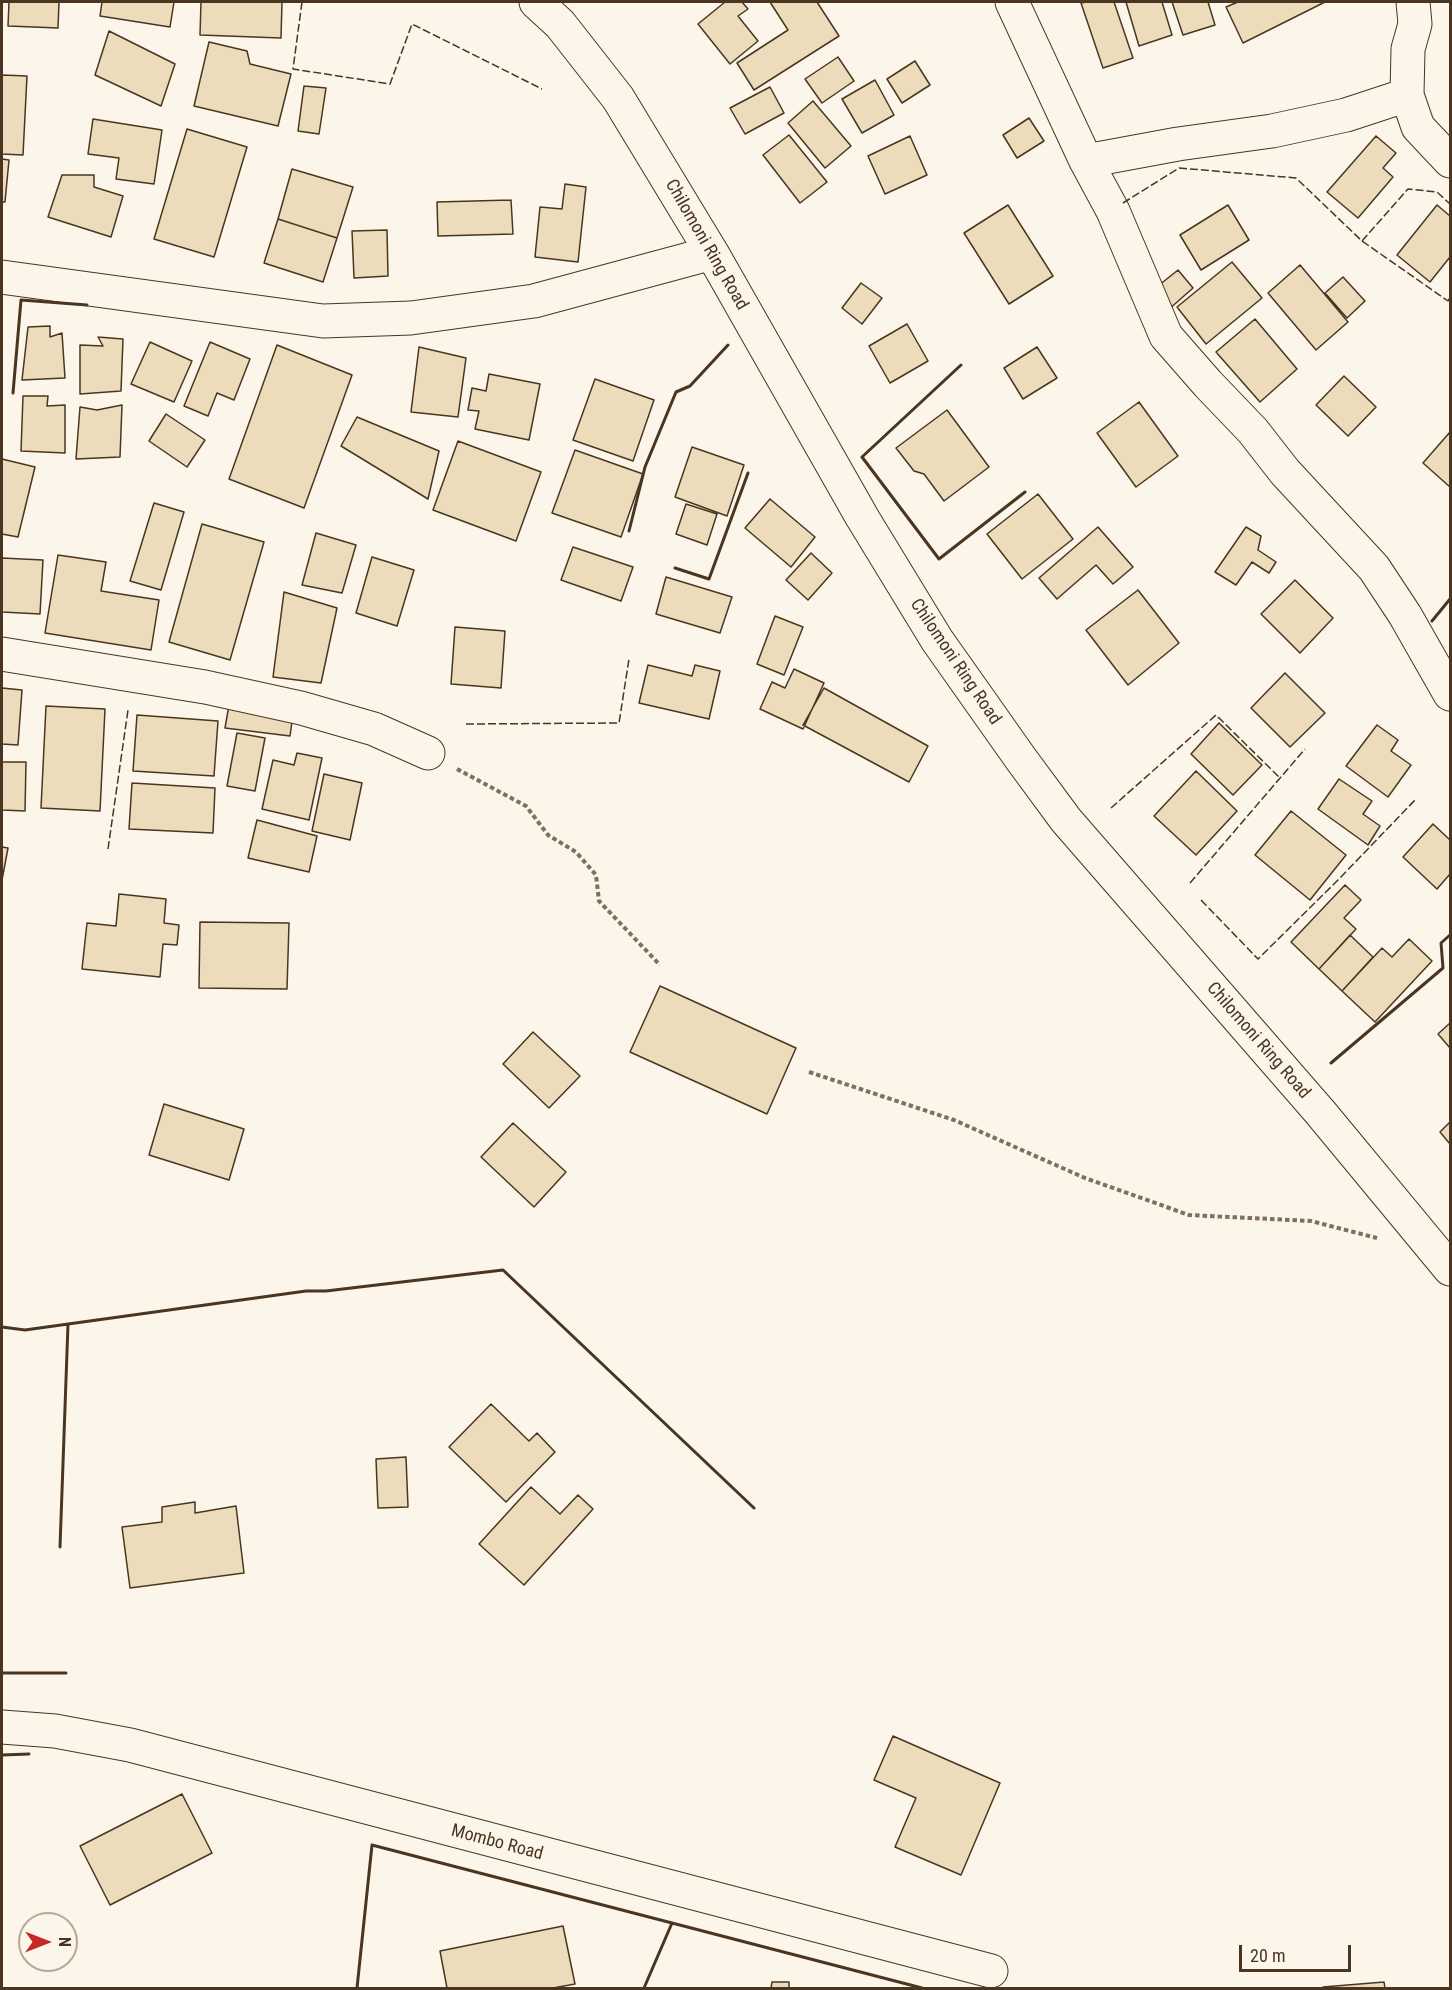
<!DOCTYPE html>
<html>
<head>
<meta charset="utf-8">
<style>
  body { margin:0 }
  #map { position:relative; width:1452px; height:1990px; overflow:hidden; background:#fbf6e9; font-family:"Roboto Condensed",sans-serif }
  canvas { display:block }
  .frame { position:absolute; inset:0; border:3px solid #4a3520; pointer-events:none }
  .north { position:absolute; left:18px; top:1912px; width:60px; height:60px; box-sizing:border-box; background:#fbf6e9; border:2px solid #b4a999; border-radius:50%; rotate:90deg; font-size:16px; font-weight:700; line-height:24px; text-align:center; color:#4a3520 }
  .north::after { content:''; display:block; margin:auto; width:21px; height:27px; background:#c62828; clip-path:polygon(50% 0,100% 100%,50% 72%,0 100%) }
  .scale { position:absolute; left:1239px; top:1945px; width:112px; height:27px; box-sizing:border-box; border:3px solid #4a3520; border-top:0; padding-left:8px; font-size:18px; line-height:21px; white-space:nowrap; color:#4a3520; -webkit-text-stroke:4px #fbf6e9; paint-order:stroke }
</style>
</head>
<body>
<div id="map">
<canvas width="1452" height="1990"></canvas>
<div class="frame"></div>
<div class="north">N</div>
<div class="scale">20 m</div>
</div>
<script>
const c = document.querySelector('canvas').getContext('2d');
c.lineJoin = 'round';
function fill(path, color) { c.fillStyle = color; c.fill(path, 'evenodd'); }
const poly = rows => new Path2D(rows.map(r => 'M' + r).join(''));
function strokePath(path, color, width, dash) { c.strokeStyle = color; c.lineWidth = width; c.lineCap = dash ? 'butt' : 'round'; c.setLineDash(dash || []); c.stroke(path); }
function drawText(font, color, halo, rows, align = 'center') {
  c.font = font + ' "Roboto Condensed",sans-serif'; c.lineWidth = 4.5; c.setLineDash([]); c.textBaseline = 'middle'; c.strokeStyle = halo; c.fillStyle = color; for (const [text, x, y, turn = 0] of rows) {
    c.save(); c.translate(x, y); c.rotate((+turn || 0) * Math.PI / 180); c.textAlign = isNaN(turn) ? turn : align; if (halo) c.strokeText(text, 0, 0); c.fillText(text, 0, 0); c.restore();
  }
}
const building = poly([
  [9,2,59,2,58,28,8,26,9,2],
  [102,2,174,2,170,27,100,16,102,2],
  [201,2,282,2,281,38,200,35,201,2],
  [725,2,742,2,748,9,738,16,758,41,730,64,698,24,725,2],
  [770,2,817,2,839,36,754,90,737,63,788,30,770,2],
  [1086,2,1114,2,1133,58,1103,68,1081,3,1086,2],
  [1126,2,1162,2,1172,35,1139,46,1126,2],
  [1172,2,1208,2,1215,25,1183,35,1172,2],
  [1238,2,1325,2,1243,43,1226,7,1238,2],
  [109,31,175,64,161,106,95,75,109,31],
  [209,42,247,51,250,64,291,74,278,126,194,106,209,42],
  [838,57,854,81,822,103,805,79,838,57],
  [915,61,930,85,902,103,887,79,915,61],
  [2,75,27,76,23,155,2,154,2,75],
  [875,80,894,115,862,133,842,99,875,80],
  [304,86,326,88,319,134,298,131,304,86],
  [770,87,784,113,745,134,730,108,770,87],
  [813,101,851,146,825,168,788,123,813,101],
  [1029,118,1044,141,1017,158,1003,135,1029,118],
  [93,119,162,130,154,184,116,179,119,158,88,154,93,119],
  [187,129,247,147,214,257,154,239,187,129],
  [789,135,827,182,800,203,763,155,789,135],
  [910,136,927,175,885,194,868,156,910,136],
  [1376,136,1396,153,1383,168,1393,177,1358,218,1327,192,1376,136],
  [2,159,9,160,5,202,2,202,2,159],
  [292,169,353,187,337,238,278,219,292,169],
  [62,175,94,175,94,187,123,196,111,237,48,217,62,175],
  [565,184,586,187,578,262,535,257,540,207,562,209,565,184],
  [511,200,513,234,438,236,437,202,511,200],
  [1008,205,1053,276,1009,304,964,233,1008,205],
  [1228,205,1249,240,1201,270,1180,235,1228,205],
  [1437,205,1450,216,1450,257,1430,282,1397,255,1437,205],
  [278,219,337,238,323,282,264,263,278,219],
  [387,230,388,276,354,278,352,231,387,230],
  [1232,262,1262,298,1206,344,1177,307,1232,262],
  [1300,265,1348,322,1316,350,1268,293,1300,265],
  [1178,270,1193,288,1168,310,1153,290,1178,270],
  [1343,277,1365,301,1347,318,1325,293,1343,277],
  [861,283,882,298,862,324,842,308,861,283],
  [1255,319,1297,369,1260,402,1216,352,1255,319],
  [907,324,928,361,890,383,869,346,907,324],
  [50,326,50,337,62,333,65,378,22,380,28,327,50,326],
  [98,337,123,339,121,391,80,394,80,345,103,346,98,337],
  [150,342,192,361,174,402,131,384,150,342],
  [210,342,250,359,234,400,217,393,208,416,184,406,210,342],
  [277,345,352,375,304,508,229,479,277,345],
  [419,347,466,358,458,417,411,412,419,347],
  [1037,347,1057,378,1023,399,1004,368,1037,347],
  [489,374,540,384,529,440,475,429,479,411,468,410,472,388,486,391,489,374],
  [1344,376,1376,407,1348,436,1316,405,1344,376],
  [595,379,654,400,633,461,573,440,595,379],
  [23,396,48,396,47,406,65,405,65,453,21,451,23,396],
  [1139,402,1178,456,1136,487,1097,433,1139,402],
  [122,405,120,457,76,459,80,407,97,410,122,405],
  [947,410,989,467,944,501,924,474,914,471,896,448,947,410],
  [166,414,205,440,187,467,149,441,166,414],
  [357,417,439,451,428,499,341,446,357,417],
  [1450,432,1450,487,1423,463,1450,432],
  [458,441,541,472,516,541,433,510,458,441],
  [692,447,744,465,727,516,675,497,692,447],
  [575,450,643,474,621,537,552,513,575,450],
  [2,459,35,467,18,537,2,534,2,459],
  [1038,494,1073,539,1022,579,987,534,1038,494],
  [770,499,815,537,791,567,745,528,770,499],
  [154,503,184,512,161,590,130,581,154,503],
  [686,504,717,514,707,545,676,534,686,504],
  [202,524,264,542,230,660,169,642,202,524],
  [1098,527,1133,567,1113,584,1096,565,1057,599,1039,578,1098,527],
  [1246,527,1261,536,1258,550,1276,562,1269,573,1252,562,1236,585,1215,572,1246,527],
  [316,533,356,545,342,593,302,585,316,533],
  [573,547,633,567,621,601,561,580,573,547],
  [811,553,832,573,808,600,786,580,811,553],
  [58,555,106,562,101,591,159,600,151,650,45,633,58,555],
  [372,557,414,570,397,626,356,613,372,557],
  [2,558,43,560,40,614,2,612,2,558],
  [666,577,732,597,720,633,656,614,666,577],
  [1295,580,1333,618,1300,653,1261,614,1295,580],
  [1138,590,1179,643,1128,685,1086,630,1138,590],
  [284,592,337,608,321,683,273,677,284,592],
  [775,616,803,627,784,675,757,664,775,616],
  [455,627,505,631,501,688,451,684,455,627],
  [648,665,692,676,695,665,720,671,709,719,639,703,648,665],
  [794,669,824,683,803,729,760,709,772,682,785,688,794,669],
  [1285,673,1325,713,1290,747,1251,708,1285,673],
  [2,688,22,690,18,745,2,744,2,688],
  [824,688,928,746,909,782,803,725,824,688],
  [229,705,293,714,290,736,225,728,229,705],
  [46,706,105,709,100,811,41,808,46,706],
  [137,715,218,721,214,776,133,771,137,715],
  [1219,723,1262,765,1233,795,1191,754,1219,723],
  [1377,725,1398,740,1391,751,1411,765,1388,797,1346,766,1377,725],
  [237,733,265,738,255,791,227,786,237,733],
  [297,753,322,758,309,820,262,809,273,760,294,765,297,753],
  [2,762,26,762,25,811,2,810,2,762],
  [1196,771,1237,811,1196,855,1154,816,1196,771],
  [324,774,362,783,350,840,312,831,324,774],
  [1339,779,1372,801,1363,814,1380,826,1368,845,1318,809,1339,779],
  [132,783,215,788,213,833,129,829,132,783],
  [1291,811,1346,855,1310,900,1255,855,1291,811],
  [257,820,317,836,309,872,248,858,257,820],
  [1433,824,1450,840,1450,874,1437,889,1403,857,1433,824],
  [2,847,8,848,2,880,2,847],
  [1345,885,1361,900,1344,918,1356,929,1319,969,1291,942,1345,885],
  [119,894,166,899,164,923,179,925,177,945,163,944,160,977,82,969,87,923,116,926,119,894],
  [200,922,289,923,287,989,199,988,200,922],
  [1350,935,1373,957,1342,991,1319,969,1350,935],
  [1409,939,1432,961,1375,1022,1342,991,1382,948,1392,957,1409,939],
  [660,986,796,1048,767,1114,630,1052,660,986],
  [1450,1023,1450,1048,1438,1034,1450,1023],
  [533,1032,580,1076,549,1108,503,1064,533,1032],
  [164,1104,244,1129,229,1180,149,1155,164,1104],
  [1450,1122,1450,1144,1440,1132,1450,1122],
  [513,1123,566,1172,534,1207,481,1157,513,1123],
  [491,1404,529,1441,537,1433,555,1452,506,1502,449,1447,491,1404],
  [406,1457,408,1507,378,1508,376,1459,406,1457],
  [531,1487,560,1514,578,1495,593,1509,524,1585,479,1544,531,1487],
  [195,1502,195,1513,236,1506,244,1573,130,1588,122,1527,162,1522,162,1507,195,1502],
  [893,1736,1000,1783,961,1875,895,1847,916,1798,874,1780,893,1736],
  [182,1794,212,1853,110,1905,80,1846,182,1794],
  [563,1926,575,1984,553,1988,447,1988,440,1951,563,1926],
  [772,1982,789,1982,789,1988,771,1988,772,1982],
  [1384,1982,1385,1988,1323,1988,1323,1987,1384,1982]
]);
const path = poly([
  [457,769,526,806,548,835,576,852,596,875,599,901,660,965],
  [809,1072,954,1120,1085,1178,1189,1215,1311,1221,1377,1238]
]);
const minor = poly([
  [536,2,560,24,618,98,712,253,862,517,937,640,1021,759,1066,820,1320,1112,1450,1269],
  [1012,2,1086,161,1113,211,1166,336,1208,384,1253,431,1285,472,1374,568,1405,615,1450,694],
  [1413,2,1415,24,1408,49,1407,95,1418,127,1450,161],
  [1086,161,1178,144,1272,131,1346,115,1407,95],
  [2,277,323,321,411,318,534,301,712,253],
  [2,654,205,687,301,708,374,729,428,753],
  [2,1727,55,1731,130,1745,991,1971]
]);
const fence = poly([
  [302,2,293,69,390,84,412,24,542,89],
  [1123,203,1179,168,1296,178,1362,241,1448,301,1450,297],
  [1362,241,1408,189,1437,192,1450,204],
  [466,724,619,723,629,659],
  [1111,808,1216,715,1280,778],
  [108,849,128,710],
  [1190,883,1305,749],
  [1201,900,1258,959,1338,880,1415,800]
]);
const wall = poly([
  [961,365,862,457,939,559,1025,492],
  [13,393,21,300,87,305],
  [629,531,645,467,676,392,690,386,728,345],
  [675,568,709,579,748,473],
  [1432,621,1450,599],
  [1331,1063,1443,968,1441,943,1450,935],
  [2,1327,25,1330,306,1291,326,1291,503,1270,754,1508],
  [60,1547,68,1324],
  [2,1673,66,1673],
  [2,1755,29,1754],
  [357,1988,372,1845,672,1923],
  [644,1988,672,1923,922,1988]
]);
const streetNames = [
  ["Chilomoni Ring Road",706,245,60],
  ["Chilomoni Ring Road",955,662,56],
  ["Chilomoni Ring Road",1258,1041,49],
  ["Mombo Road",497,1843,15]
];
fill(building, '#ecdcbc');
strokePath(building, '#4a3520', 1.5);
strokePath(minor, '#4a3520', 35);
strokePath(path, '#7f6f5c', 4, [4.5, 3]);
strokePath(minor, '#fbf6e9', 33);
strokePath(fence, '#4a3520', 1.5, [8, 3]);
strokePath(wall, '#4a3520', 3);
drawText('18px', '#4a3520', '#fbf6e9', streetNames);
</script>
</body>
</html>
